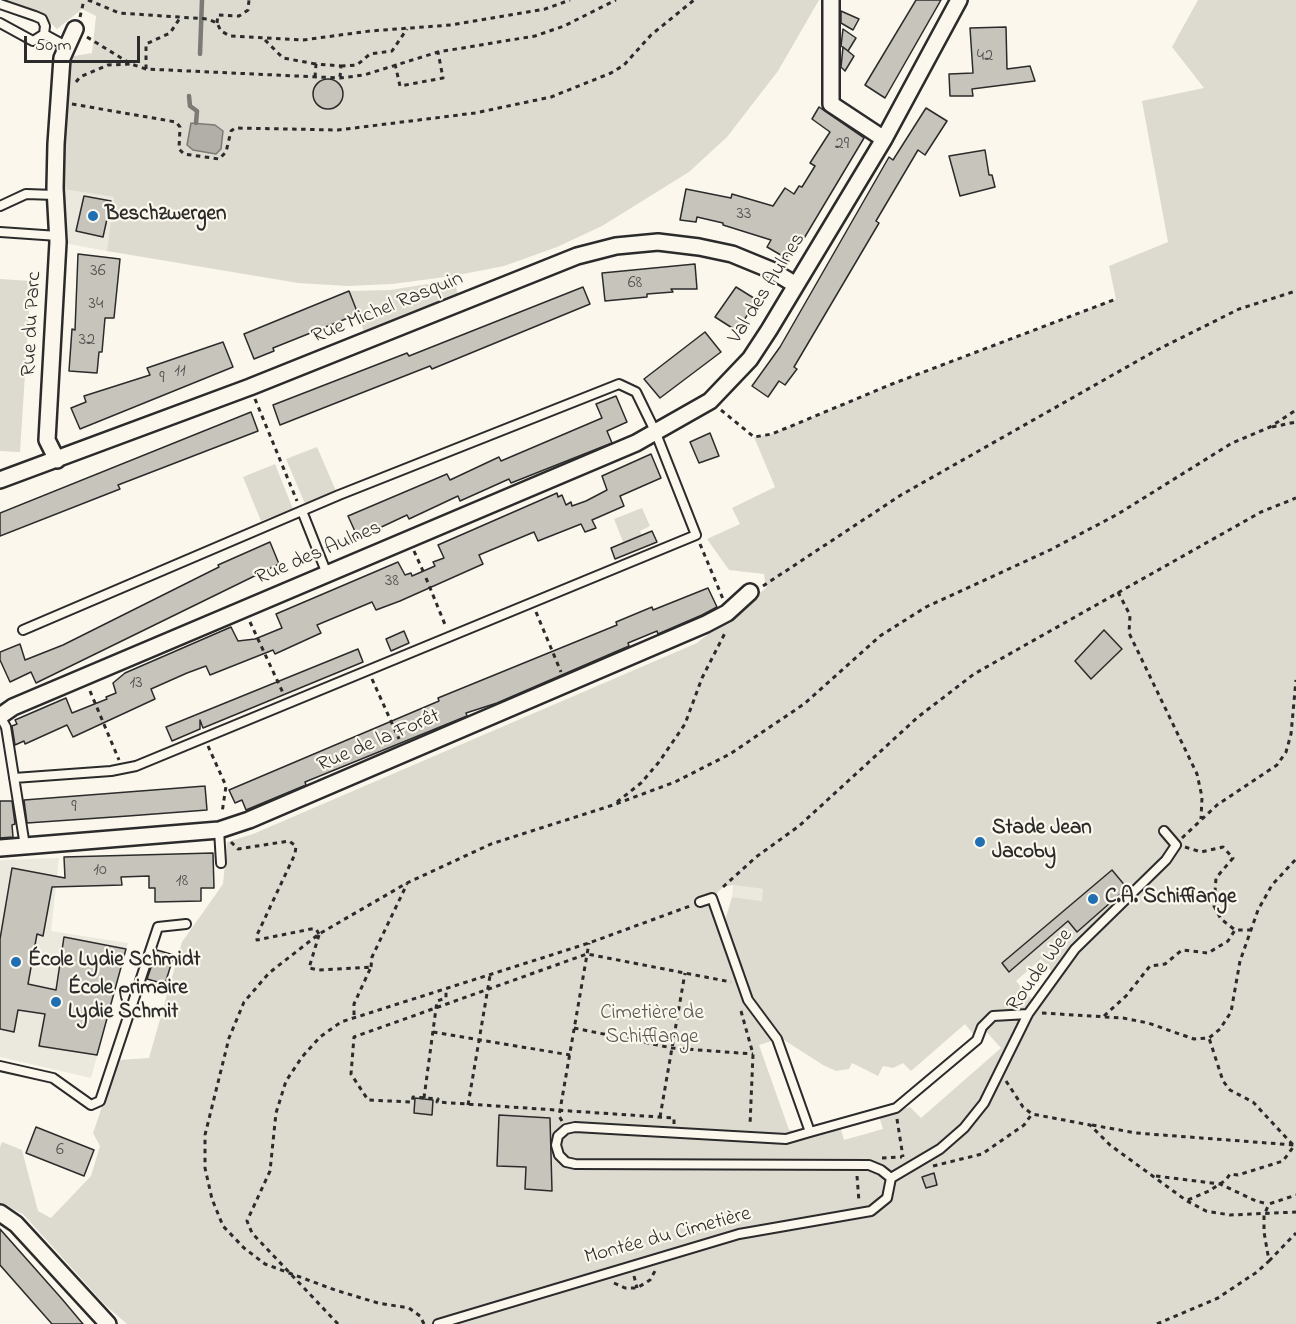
<!DOCTYPE html>
<html>
<head>
<meta charset="utf-8">
<style>
  body { margin:0 }
  #map { position:relative; width:1296px; height:1324px; overflow:hidden; background:#fbf7ec; font-family:"Indie Flower",sans-serif }
  canvas { display:block }
  .scale { position:absolute; left:24px; top:36px; width:116px; height:27px; box-sizing:border-box; border:3px solid #2b2b2b; border-top:0; padding-left:8px; font-size:18px; line-height:21px; white-space:nowrap; color:#2b2b2b; -webkit-text-stroke:4px #fbf7ec; paint-order:stroke }
</style>
</head>
<body>
<div id="map">
<canvas width="1296" height="1324"></canvas>
<div class="scale">50 m</div>
</div>
<script>
const c = document.querySelector('canvas').getContext('2d');
c.lineJoin = 'round';
function fill(path, color) { c.fillStyle = color; c.fill(path, 'evenodd'); }
const poly = rows => new Path2D(rows.map(r => 'M' + r).join(''));
function strokePath(path, color, width, dash) { c.strokeStyle = color; c.lineWidth = width; c.lineCap = dash ? 'butt' : 'round'; c.setLineDash(dash || []); c.stroke(path); }
function drawText(font, color, halo, rows, align = 'center') {
  c.font = font + ' "Indie Flower",sans-serif'; c.lineWidth = 4.5; c.setLineDash([]); c.textBaseline = 'middle'; c.strokeStyle = halo; c.fillStyle = color; for (const [text, x, y, turn = 0] of rows) {
    c.save(); c.translate(x, y); c.rotate((+turn || 0) * Math.PI / 180); c.textAlign = isNaN(turn) ? turn : align; if (halo) c.strokeText(text, 0, 0); c.fillText(text, 0, 0); c.restore();
  }
}
const built = poly([
  [55,188,114,197,107,251,58,242],
  [59,858,51,931,128,943,91,1078,0,1057,0,860],
  [733,885,764,889,762,901,732,897]
]);
const green = poly([
  [3,0,819,0,778,71,727,137,689,172,602,226,557,247,504,266,453,276,392,284,348,286,298,283,107,251,114,197,55,188,62,58,92,53,96,16,82,9,57,29,39,12],
  [1198,0,1296,0,1296,1324,127,1324,105,1305,23,1214,0,1203,0,1147,2,1142,22,1150,38,1211,51,1218,91,1176,100,1146,93,1133,118,1060,149,1058,182,942,223,884,227,842,253,834,697,643,766,588,764,574,729,570,707,539,740,524,732,508,775,487,754,437,772,434,892,384,1116,299,1109,266,1168,242,1142,101,1204,88,1172,47],
  [733,885,763,889,762,901,732,897,723,927,712,898,723,887],
  [1041,959,1052,972,1032,999,1016,981],
  [965,1024,973,1034,982,1027,1001,1048,921,1118,910,1107,879,1116,883,1129,844,1140,839,1123,810,1132,789,1130,759,1045,781,1038,823,1065,836,1071,849,1069,852,1063,878,1076,883,1066,893,1068,903,1063,911,1071],
  [0,279,31,281,20,452,0,451],
  [454,280,458,295,364,332,349,291,390,290],
  [317,447,336,491,305,504,286,459],
  [275,464,293,509,261,521,243,477],
  [642,508,650,526,640,531,646,546,628,554,614,519]
]);
const water = poly([
  [191,123,215,125,223,131,221,149,216,154,193,150,187,145,191,123]
]);
const stream = poly([
  [200,54,202,0],
  [189,96,190,106,197,111,196,123]
]);
const building = poly([
  [916,0,941,0,885,98,865,85,916,0],
  [841,11,859,19,853,30,841,23,841,11],
  [1006,27,1007,69,1030,66,1035,81,972,89,973,96,950,96,949,74,973,73,970,28,1006,27],
  [843,29,856,38,848,51,841,46,843,29],
  [843,47,854,56,845,71,841,67,843,47],
  '313 94a15 15 0 1 1 30 0a15 15 0 1 1-30 0Z',
  [819,107,864,138,803,240,798,237,786,258,767,247,771,240,723,225,723,223,697,217,696,222,680,220,686,189,731,198,732,194,773,206,785,188,794,194,799,186,802,187,815,166,810,163,830,132,812,119,819,107],
  [926,108,947,121,925,155,918,150,876,221,879,223,794,367,797,369,785,385,779,381,768,397,752,386,780,347,889,157,893,160,926,108],
  [985,150,989,175,992,175,995,187,960,196,949,156,985,150],
  [84,196,111,201,103,237,76,231,84,196],
  [78,254,120,259,114,318,105,318,102,352,99,352,97,373,69,371,72,329,75,330,78,254],
  [695,264,697,289,671,289,673,292,647,294,647,297,605,301,602,273,695,264],
  [583,287,590,304,432,369,430,366,280,425,273,405,407,353,409,356,583,287],
  [736,287,757,300,737,331,715,317,736,287],
  [349,291,358,314,273,348,274,351,254,359,244,334,349,291],
  [705,332,721,352,660,398,644,379,705,332],
  [223,342,233,367,80,429,71,408,86,402,84,396,150,375,147,368,223,342],
  [616,396,627,422,607,431,612,443,511,483,509,479,460,501,458,496,409,519,407,515,358,538,348,516,447,474,450,480,499,457,501,461,602,418,596,404,616,396],
  [251,412,258,431,118,485,120,489,0,536,0,513,251,412],
  [710,433,719,456,699,463,690,442,710,433],
  [651,454,661,478,620,496,624,506,592,520,596,528,585,532,581,524,538,541,534,532,479,555,483,564,400,601,376,610,372,602,317,625,321,633,275,654,273,650,210,675,206,666,187,673,151,689,155,699,73,737,67,725,25,744,24,741,15,745,12,726,17,724,15,720,66,698,72,713,107,699,106,697,116,693,113,683,125,673,231,627,238,641,255,639,282,628,276,614,398,562,405,575,411,573,412,576,435,566,433,562,444,558,438,545,557,493,558,497,562,495,566,505,571,502,572,506,586,501,607,490,602,476,651,454],
  [652,531,657,542,615,559,611,548,652,531],
  [270,542,279,564,36,683,31,672,10,682,0,660,0,652,20,644,25,660,63,645,219,567,218,565,270,542],
  [708,588,717,607,702,615,658,634,657,631,628,643,629,646,497,703,466,713,467,716,305,782,306,785,246,810,242,800,235,803,229,790,439,701,438,698,617,625,616,622,652,607,653,610,708,588],
  [1104,630,1122,649,1091,679,1075,661,1104,630],
  [404,631,409,643,391,651,386,639,404,631],
  [358,649,363,662,203,728,200,720,200,729,172,741,166,727,358,649],
  [205,786,207,810,128,816,27,823,24,800,205,786],
  [0,801,12,801,15,824,12,825,13,837,0,838,0,801],
  [213,853,214,888,201,888,201,901,155,902,155,888,149,888,149,876,121,877,122,885,52,887,43,936,37,934,28,984,56,990,64,937,126,949,97,1055,39,1046,45,1014,18,1010,14,1032,0,1029,0,939,12,868,65,878,64,857,213,853],
  [1112,870,1127,888,1077,932,1068,921,1009,972,1002,963,1112,870],
  [157,950,174,955,165,984,147,979,157,950],
  [415,1098,433,1100,432,1115,414,1113,415,1098],
  [499,1115,550,1118,552,1191,525,1189,526,1167,497,1166,499,1115],
  [36,1127,94,1150,84,1176,26,1153,36,1127],
  [934,1173,937,1185,926,1188,922,1177,934,1173],
  [0,1229,62,1299,83,1324,52,1324,0,1265,0,1229]
]);
const path = poly([
  [88,0,119,13,208,19,217,23,221,31,230,36,303,40,370,31,451,25,545,9,570,0],
  [80,17,84,0],
  [217,23,218,15,239,16,248,10,249,0],
  [87,37,131,64,146,69,340,78,364,75,438,52,535,36,564,26,616,0],
  [265,40,283,58,316,64],
  [395,64,400,86,443,78,438,52],
  [341,66,357,65,370,54,392,51,407,29],
  [146,69,146,44,170,33,180,18],
  [315,77,316,64,341,66,340,77],
  [76,82,80,77,108,65,130,64],
  [72,104,176,122,180,127,179,149,184,154,219,159,226,152,231,131,235,128,338,130,475,113,551,97,611,73,624,65,651,35,694,0],
  [255,399,297,501],
  [721,410,754,437,772,434,892,384,1116,299],
  [1272,427,1296,422],
  [700,544,723,599],
  [414,551,423,571],
  [426,578,446,627],
  [763,586,901,495,1155,351,1239,309,1296,291],
  [1118,592,1130,615,1129,633,1197,774,1202,797,1201,819],
  [536,612,561,672],
  [250,622,284,695],
  [372,679,399,739],
  [90,691,119,760],
  [208,746,226,786,222,813],
  [617,802,641,783,659,762,685,724,702,678,726,631],
  [1182,838,1217,805,1277,765,1286,752,1291,734,1296,680],
  [231,842,238,849,289,841,296,846,295,854,257,935,257,940,311,929,316,929,319,934],
  [1185,847,1201,852,1223,847,1233,858,1216,878,1214,906,1221,919,1235,930],
  [723,887,756,857,799,826,918,717,974,674,1261,512,1296,498],
  [319,935,309,968,318,970,371,967,354,1004,354,1016],
  [371,967,372,957,407,884],
  [741,1011,753,1054,750,1125],
  [1042,1013,1123,1018,1148,1023,1194,1039,1209,1038,1220,1029,1231,1012,1240,961,1258,910,1272,885,1296,859],
  [1104,1016,1126,996,1150,966,1165,964,1182,950,1208,953,1228,941,1235,930,1250,930],
  [574,1028,672,1048,753,1054],
  [433,1032,570,1055],
  [1006,1081,1023,1107,1032,1114,1090,1125,1110,1145,1187,1201,1206,1211,1230,1215,1296,1212],
  [424,1098,437,1001,446,998,446,989],
  [468,1105,490,976],
  [660,1117,685,973],
  [897,1119,903,1157],
  [562,1121,559,1116,589,943],
  [674,1124,674,1118,437,1102,438,1099,413,1097,412,1102,368,1100,351,1074,354,1037,587,954,731,982],
  [1092,1125,1136,1133,1294,1145],
  [882,1158,902,1157],
  [933,1166,982,1154,1024,1125,1032,1114],
  [857,1176,859,1202],
  [1156,1176,1220,1184,1256,1201,1268,1204],
  [1188,1200,1209,1191,1226,1180,1230,1174,1238,1175,1283,1161,1294,1146,1253,1102,1230,1090,1223,1081,1209,1038],
  [1269,1261,1296,1233],
  [634,1276,637,1288],
  [614,1283,625,1288,637,1288,650,1280,655,1271],
  [338,1324,252,1233,247,1221,270,1171,276,1113,286,1081,302,1057,320,1037,341,1022,589,943,690,906],
  [424,1324,420,1316,409,1308,378,1303,335,1290,265,1264,244,1248,223,1226,212,1199,205,1168,205,1135,229,1038,244,1002,269,973,319,934,407,883,491,844,613,805,675,782,730,754,804,704,880,636,926,607,1050,550,1118,514,1232,443,1270,427,1296,410],
  [1157,1324,1218,1298,1257,1272,1269,1261,1264,1232,1264,1215,1269,1204,1296,1195]
]);
const lane = poly([
  [0,4,35,16,42,19,45,26,44,34,33,41,0,23],
  [44,34,66,46],
  [0,206,26,194,55,195],
  [0,232,58,236],
  [302,511,327,574],
  [0,716,6,727,25,846],
  [14,778,111,771,136,766,696,535,655,431,636,392,619,384,339,495,23,630],
  [219,830,221,863],
  [700,902,712,898,748,1000,777,1039,810,1132],
  [0,1066,53,1078,91,1105,100,1101,158,927,186,924],
  [891,1178,881,1170,869,1165,575,1164,566,1162,559,1155,556,1145,558,1136,566,1129,575,1127,786,1139,810,1132,896,1108,977,1040,982,1027,993,1016,1028,1014],
  [891,1178,940,1149,964,1128,984,1103,1028,1014,1075,949,1166,860,1176,845,1164,831],
  [438,1324,739,1234,871,1211,887,1198,891,1178]
]);
const street = poly([
  [831,0,831,104,884,139],
  [57,460,47,440,58,242,55,188,56,144,62,58,75,29],
  [0,480,250,387,577,256,616,246,658,242,699,247,732,254,771,270,796,285],
  [0,716,13,707,636,443,710,401,750,359,769,330,884,139,959,0],
  [0,848,219,830,249,820,706,624,727,613,750,592],
  [0,1213,16,1224,108,1324]
]);
const markers = [
  [93,216,6,"#1f6fb2"],
  [980,842,6,"#1f6fb2"],
  [1093,899,6,"#1f6fb2"],
  [16,962,6,"#1f6fb2"],
  [56,1002,6,"#1f6fb2"]
];
const numberNames = [
  ["42",985,57],
  ["29",842,145],
  ["33",744,215],
  ["36",98,272],
  ["68",635,284],
  ["34",96,305],
  ["32",87,341],
  ["11",180,372],
  ["9",162,379],
  ["38",392,582],
  ["13",136,684],
  ["9",74,808],
  ["10",100,871],
  ["18",182,882],
  ["6",60,1151]
];
const poiNames = [
  ["Beschzwergen",105,216],
  ["Stade Jean",992,830],
  ["Jacoby",992,854],
  ["C.A. Schifflange",1105,899],
  ["École Lydie Schmidt",28,962],
  ["École primaire",68,990],
  ["Lydie Schmit",68,1014]
];
const streetNames = [
  ["Val des Aulnes",768,289,-58],
  ["Rue Michel Rasquin",388,309,-22],
  ["Rue du Parc",33,324,-87],
  ["Rue des Aulnes",319,554,-23],
  ["Rue de la Forêt",379,742,-23],
  ["Roude Wee",1041,971,-54],
  ["Montée du Cimetière",668,1237,-15]
];
const parkNames = [
  ["Cimetière de",652,1015],
  ["Schifflange",652,1039]
];
fill(built, '#ebe8de');
fill(green, '#dddad0');
fill(water, '#b1afa7');
strokePath(water, '#7b7a75', 1.5);
strokePath(stream, '#7b7a75', 4.5);
fill(building, '#c7c4bc');
strokePath(building, '#2b2b2b', 1.5);
strokePath(lane, '#2b2b2b', 12);
strokePath(street, '#2b2b2b', 20);
strokePath(path, '#2b2b2b', 3, [4.5, 4.5]);
strokePath(lane, '#fbf7ec', 8);
strokePath(street, '#fbf7ec', 15);
for (const [x, y, r, color] of markers) { const dot = new Path2D(); dot.arc(x, y, r, 0, 2 * Math.PI); c.fillStyle = color; c.fill(dot); strokePath(dot, '#fbf7ec', 2); }
drawText('18px', '#52514f', null, numberNames);
drawText('bold 21px', '#2b2b2b', '#fbf7ec', poiNames, 'left');
drawText('21px', '#2b2b2b', '#fbf7ec', streetNames);
drawText('21px', '#585754', '#fbf7ec', parkNames);
</script>
</body>
</html>
